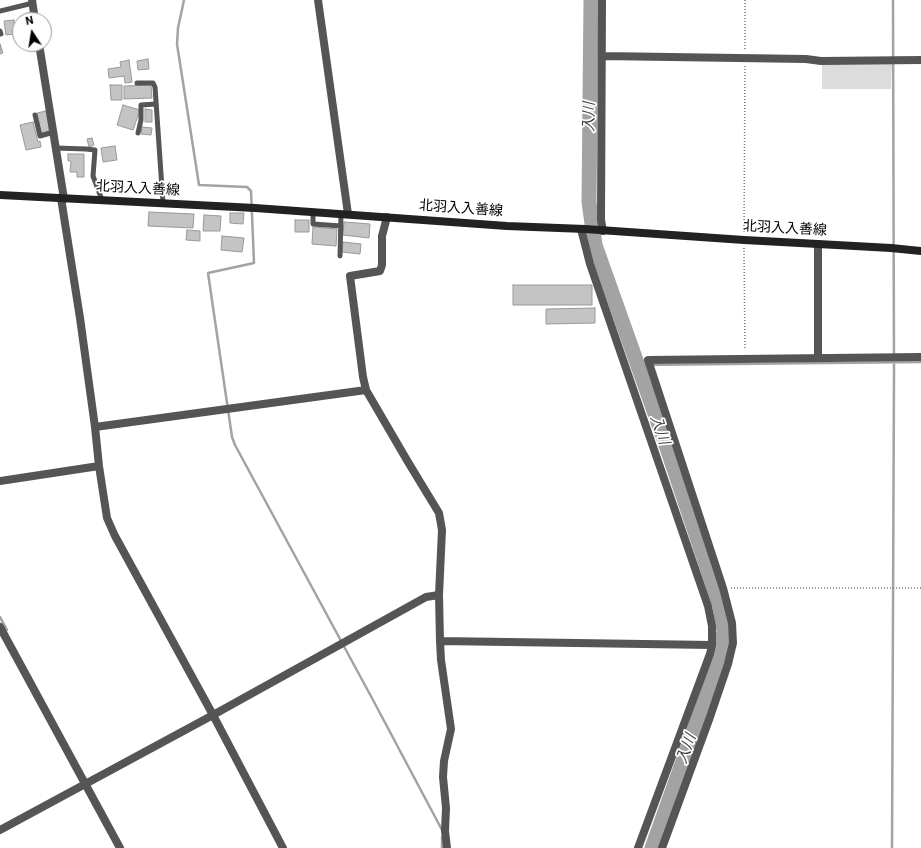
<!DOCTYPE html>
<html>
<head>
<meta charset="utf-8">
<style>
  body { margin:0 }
  #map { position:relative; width:921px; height:848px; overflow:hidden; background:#fff; font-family:Roboto,sans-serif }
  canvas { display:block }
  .north { position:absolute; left:12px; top:12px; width:40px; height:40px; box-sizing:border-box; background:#fff; border:1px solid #999; border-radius:50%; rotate:348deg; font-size:11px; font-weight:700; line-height:16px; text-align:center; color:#000 }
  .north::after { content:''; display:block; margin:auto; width:14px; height:18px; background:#000; clip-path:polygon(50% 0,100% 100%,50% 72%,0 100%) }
</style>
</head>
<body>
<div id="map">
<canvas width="921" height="848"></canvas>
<div class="north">N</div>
</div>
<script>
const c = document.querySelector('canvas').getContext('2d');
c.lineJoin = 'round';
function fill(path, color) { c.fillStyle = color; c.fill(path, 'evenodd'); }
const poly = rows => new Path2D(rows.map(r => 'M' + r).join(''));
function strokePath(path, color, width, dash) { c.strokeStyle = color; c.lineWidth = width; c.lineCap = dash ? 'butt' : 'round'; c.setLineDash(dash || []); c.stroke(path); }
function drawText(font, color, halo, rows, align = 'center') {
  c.font = font + ' Roboto,"Noto Sans JP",sans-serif'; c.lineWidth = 3.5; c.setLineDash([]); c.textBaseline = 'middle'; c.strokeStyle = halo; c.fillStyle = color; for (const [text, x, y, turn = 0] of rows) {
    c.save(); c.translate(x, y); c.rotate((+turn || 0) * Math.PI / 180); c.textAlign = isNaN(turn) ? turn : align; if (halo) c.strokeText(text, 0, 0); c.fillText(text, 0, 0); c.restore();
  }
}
const green = poly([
  [892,63,891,89,822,89,822,64]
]);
const stream = poly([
  [184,0,178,28,177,44,199,185,247,187,251,191,254,263,208,273,232,437,235,445,373,700,442,830],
  [638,365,921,362],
  [0,617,7,630],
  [442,837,442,848],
  [892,848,894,372,893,0]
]);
const river = poly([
  [591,0,589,202,595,245,664,439,720,606,724,631,719,660,652,848]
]);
const building = poly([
  [14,20,15,34,6,35,4,21,14,20],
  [0,44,3,53,0,54,0,44],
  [148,59,149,69,138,70,137,61,148,59],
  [129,60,132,82,125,83,124,76,109,78,108,69,121,67,120,62,129,60],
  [110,85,122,85,122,100,111,100,110,85],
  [151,85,152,98,124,99,124,86,151,85],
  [123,105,140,110,133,130,117,125,123,105],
  [145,109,152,110,152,122,145,122,145,109],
  [46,111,50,131,41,133,37,113,46,111],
  [33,122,38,142,40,141,41,147,26,150,20,125,33,122],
  [142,127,152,128,151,135,141,134,142,127],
  [92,138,94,145,89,147,87,139,92,138],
  [115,146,117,160,103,162,101,148,115,146],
  [68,154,84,154,84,177,77,177,77,172,70,172,71,161,68,161,68,154],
  [149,212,194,214,193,228,148,226,149,212],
  [230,213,244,213,243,224,230,223,230,213],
  [204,215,221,216,220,231,203,231,204,215],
  [295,220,309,220,309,232,295,232,295,220],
  [344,222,370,224,369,238,343,235,344,222],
  [313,227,337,229,336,246,312,244,313,227],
  [187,230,200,231,200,241,186,240,187,230],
  [222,236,244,238,242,252,221,250,222,236],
  [343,242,361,244,360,254,342,252,343,242],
  [513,285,592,285,592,305,513,305,513,285],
  [595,308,595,323,546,324,546,309,595,308]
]);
const path = poly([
  [745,0,745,50],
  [744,232,745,66],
  [744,248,745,350],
  [731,588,921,588]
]);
const lane = poly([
  [0,11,33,3],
  [0,31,1,34],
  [137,83,153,83,155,87,163,203],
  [35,115,40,136,54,132],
  [138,133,141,120,141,105,156,104],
  [56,148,86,149,95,150,93,176,102,200],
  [313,212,313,224,341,226],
  [340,256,341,214]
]);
const street = poly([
  [32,0,35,20],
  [318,0,348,214],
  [602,0,601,220,603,231],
  [39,44,64,199],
  [602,56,806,59,821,61,921,60],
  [61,198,80,318,95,427,99,466,107,518,115,536,213,715,283,848],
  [387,217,382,236,382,265,380,271,350,276,363,377,366,390,408,462,439,513,442,530,439,595,440,641,441,660,451,729,444,761,443,777,446,808,445,831,447,848],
  [581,229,590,264,708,606,712,626,712,645,710,654,638,848],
  [818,244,818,358],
  [95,427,366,390],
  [0,481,99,466],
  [0,627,120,848],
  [440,641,712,645],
  [0,830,213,715,426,597,439,595],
  [662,848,710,717,728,664,733,643,732,623,723,588,648,360,921,357]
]);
const secondary = poly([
  [0,195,255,208,507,226,585,229,744,240,818,244,891,248,921,251]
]);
const streetNames = [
  ["北羽入入善線",138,189,3],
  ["北羽入入善線",461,209,4],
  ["北羽入入善線",785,229,3]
];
const waterNames = [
  ["入川",590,117,-89],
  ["入川",659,430,71],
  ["入川",687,749,-70]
];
fill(green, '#dcdcdc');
strokePath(stream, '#a3a3a3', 2.5);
strokePath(river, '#a3a3a3', 15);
fill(building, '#c4c4c4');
strokePath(building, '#999', 1);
strokePath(path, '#777', 1.5, [1, 2]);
strokePath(lane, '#555', 5);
strokePath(street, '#555', 8);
strokePath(secondary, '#222', 8);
drawText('14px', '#000', '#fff', streetNames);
drawText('italic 15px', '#444', '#fff', waterNames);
</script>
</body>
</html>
